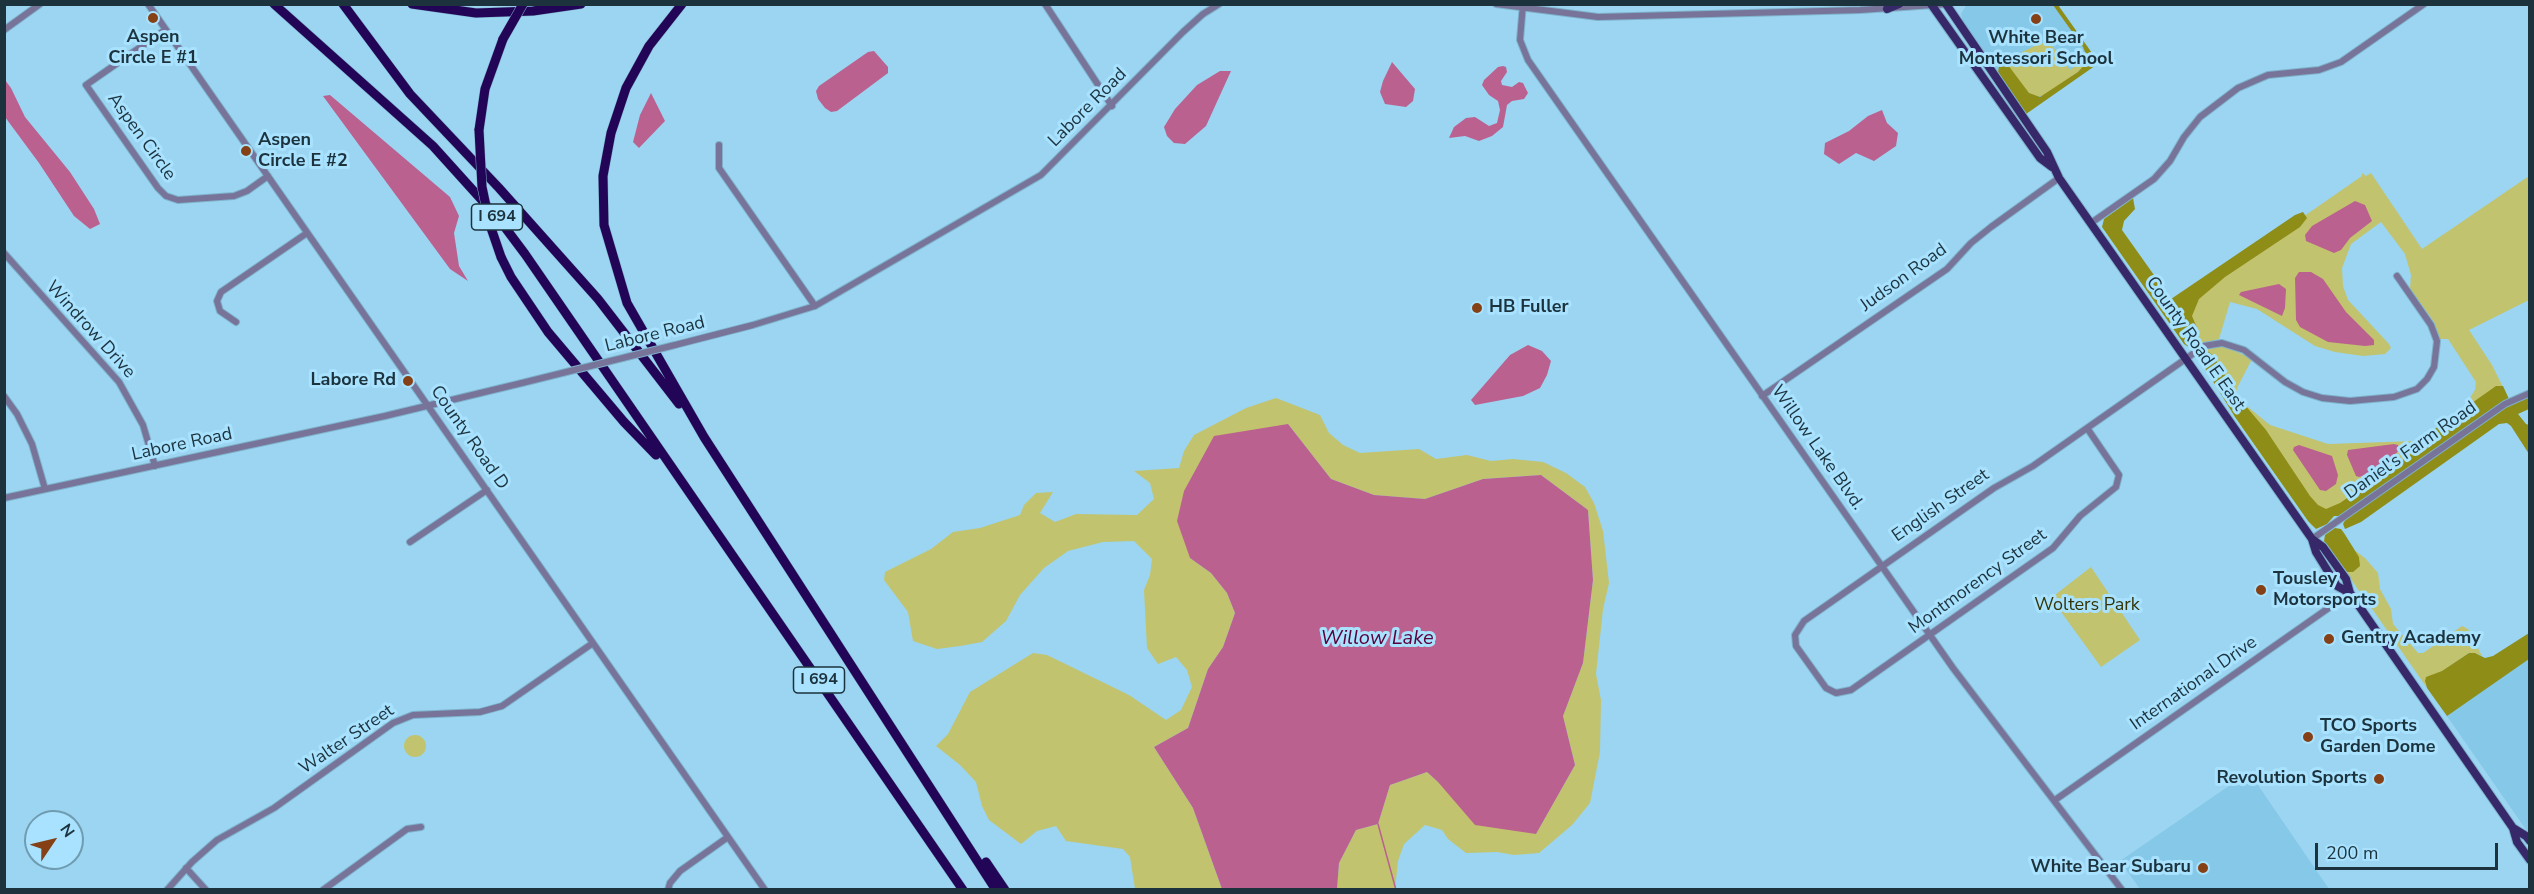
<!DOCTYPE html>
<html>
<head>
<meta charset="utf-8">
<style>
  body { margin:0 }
  #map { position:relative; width:2534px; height:894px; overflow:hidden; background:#9bd5f1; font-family:"Nunito Sans",sans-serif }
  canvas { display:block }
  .frame { position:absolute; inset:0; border:6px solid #1c333e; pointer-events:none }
  .north { position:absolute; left:24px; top:810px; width:60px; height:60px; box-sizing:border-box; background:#a8e2fe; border:2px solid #709cb1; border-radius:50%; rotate:55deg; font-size:16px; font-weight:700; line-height:24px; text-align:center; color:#1c333e }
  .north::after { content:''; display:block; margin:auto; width:21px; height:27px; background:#854115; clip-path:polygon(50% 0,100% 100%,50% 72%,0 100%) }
  .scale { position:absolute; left:2315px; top:843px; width:183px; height:27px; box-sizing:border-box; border:3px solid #1c333e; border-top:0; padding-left:8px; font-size:18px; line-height:21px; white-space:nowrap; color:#1c333e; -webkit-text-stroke:4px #a8e2fe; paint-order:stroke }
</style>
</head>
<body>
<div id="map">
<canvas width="2534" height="894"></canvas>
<div class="frame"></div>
<div class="north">N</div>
<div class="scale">200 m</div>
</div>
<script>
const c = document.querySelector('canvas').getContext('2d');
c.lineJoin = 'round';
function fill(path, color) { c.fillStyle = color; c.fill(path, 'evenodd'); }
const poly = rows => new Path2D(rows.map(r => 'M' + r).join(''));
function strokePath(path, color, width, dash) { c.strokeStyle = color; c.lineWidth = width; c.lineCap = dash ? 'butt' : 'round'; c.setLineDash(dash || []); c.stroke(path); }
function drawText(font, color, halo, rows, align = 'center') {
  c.font = font + ' "Nunito Sans",sans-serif'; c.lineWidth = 6; c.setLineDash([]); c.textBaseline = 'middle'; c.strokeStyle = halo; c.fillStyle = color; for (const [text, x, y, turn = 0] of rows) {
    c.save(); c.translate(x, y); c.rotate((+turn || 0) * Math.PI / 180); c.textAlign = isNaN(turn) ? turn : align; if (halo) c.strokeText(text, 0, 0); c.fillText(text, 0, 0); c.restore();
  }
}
const built = poly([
  [1967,4,2058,5,2099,63,2026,114,1963,22,1961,14],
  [2529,642,2529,834,2440,706],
  [2249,772,2329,889,2140,889,2120,861]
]);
const green = poly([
  [2041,43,2048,44,2053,47,2070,70,2087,57,2085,66,2078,72,2047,94,2037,97,2029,93,2002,64,2012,61,2022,52],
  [2362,173,2366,176,2371,173,2422,249,2529,176,2529,300,2469,330,2492,365,2506,393,2312,526,2235,417,2200,360,2200,355,2206,349,2219,346,2229,348,2252,359,2237,388,2237,393,2234,390,2232,394,2270,425,2328,444,2416,441,2422,439,2464,407,2475,390,2476,382,2448,339,2440,339,2434,322,2410,289,2411,275,2405,254,2381,222,2351,244,2342,268,2343,286,2348,300,2389,344,2391,348,2385,354,2363,356,2335,352,2315,346,2257,309,2230,302,2219,339,2189,347,2163,314,2362,176],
  [1276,398,1320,415,1329,433,1343,445,1360,453,1419,449,1436,459,1467,455,1491,461,1513,459,1543,462,1566,473,1585,487,1594,503,1603,531,1609,583,1603,609,1596,674,1601,700,1600,752,1590,803,1572,825,1539,853,1514,855,1497,852,1466,853,1448,839,1442,830,1425,825,1404,844,1398,861,1395,889,1337,889,1339,863,1356,830,1378,824,1390,785,1427,772,1438,782,1536,834,1575,765,1563,716,1583,663,1593,580,1588,510,1541,475,1483,479,1425,499,1374,495,1331,479,1288,424,1190,558,1211,573,1227,593,1235,613,1223,647,1208,669,1188,728,1154,747,1193,808,1222,889,1135,889,1130,857,1123,849,1066,841,1056,826,1037,831,1021,844,989,820,982,806,976,782,960,765,936,746,948,734,970,692,1033,653,1047,655,1129,695,1166,720,1181,710,1192,687,1187,670,1176,657,1158,664,1147,648,1144,590,1150,575,1152,559,1134,541,1103,542,1068,551,1044,568,1020,595,1006,621,982,642,960,646,937,649,913,641,908,612,884,580,885,572,931,549,953,532,980,528,1020,515,1024,505,1036,493,1053,492,1040,513,1055,522,1076,514,1137,515,1154,499,1150,483,1134,471,1179,468,1184,451,1194,435,1246,408],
  [2354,550,2365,558,2378,573,2380,589,2391,609,2393,624,2418,653,2423,653,2462,626,2468,629,2482,656,2475,653,2469,653,2425,683,2427,688,2366,600,2368,598,2366,596,2363,597,2343,567,2347,572,2360,560],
  [2091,567,2140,640,2101,667,2051,598],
  '404 746a11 11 0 1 1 22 0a11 11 0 1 1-22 0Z'
]);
const forest = poly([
  [2053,5,2058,5,2099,63,2026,114,1998,73,1999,66,2008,65,2029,93,2040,97,2078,72,2087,62,2087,57,2083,47],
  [2133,198,2135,209,2124,221,2122,230,2171,299,2295,215,2303,212,2307,218,2300,227,2225,277,2199,299,2192,316,2198,330,2199,338,2196,345,2190,348,2184,344,2102,227,2104,219],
  [2206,350,2213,355,2239,398,2266,430,2310,496,2318,505,2326,509,2340,503,2411,454,2422,438,2496,386,2503,386,2509,399,2341,516,2334,516,2327,524,2316,529,2308,521,2235,417,2200,360,2201,354],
  [2529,395,2529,409,2518,414,2526,424,2529,425,2529,454,2511,426,2507,423,2499,424,2361,522,2345,529,2343,524,2347,517,2512,402],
  [2335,528,2341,529,2344,533,2359,557,2360,566,2353,572,2347,572,2343,567,2324,541,2325,535],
  [2529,633,2529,659,2447,716,2427,688,2425,681,2426,677,2442,671,2469,653,2475,653,2485,658,2493,656]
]);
const water = poly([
  [874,51,888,67,888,73,837,111,831,112,825,108,818,99,816,91,819,86,868,52],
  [1392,62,1415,89,1413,101,1406,107,1385,104,1380,92,1383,81],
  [1503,66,1506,67,1507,72,1501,81,1502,85,1512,87,1519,82,1523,83,1528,93,1524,99,1512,101,1507,105,1503,127,1492,136,1479,141,1465,136,1449,138,1454,127,1466,118,1475,117,1489,126,1497,123,1500,110,1498,101,1489,95,1482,85,1484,80,1498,67],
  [1220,71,1231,71,1206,126,1185,144,1174,143,1167,136,1164,127,1175,109,1197,85],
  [5,80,11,88,25,117,70,172,94,209,100,224,90,229,74,216,39,163,5,117],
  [651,93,665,121,639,148,633,142,640,115],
  [330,95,450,197,459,216,454,233,459,266,468,281,450,269,323,96],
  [1882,110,1887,123,1898,133,1896,146,1874,161,1856,153,1839,164,1824,154,1825,143,1849,131,1868,116],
  [2355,201,2365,205,2372,221,2350,238,2341,250,2334,253,2306,241,2305,235,2312,226],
  [2299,272,2311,272,2323,279,2346,312,2374,340,2374,345,2365,346,2328,342,2300,327,2296,320,2295,278],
  [2279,284,2286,289,2285,308,2282,316,2239,295,2241,292],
  [1528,345,1542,351,1551,361,1547,375,1540,388,1523,396,1475,405,1471,400,1510,355],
  [1288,424,1331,479,1374,495,1425,499,1483,479,1541,475,1588,510,1593,580,1583,663,1563,716,1575,765,1536,834,1475,825,1438,782,1427,772,1390,785,1378,824,1356,830,1339,863,1337,889,1222,889,1193,808,1154,747,1188,728,1208,669,1223,647,1235,613,1227,593,1211,573,1190,558,1177,521,1184,491,1214,436],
  [2394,444,2398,445,2400,449,2393,457,2366,475,2359,477,2356,476,2347,455,2348,450],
  [2299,445,2332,456,2338,475,2336,484,2326,491,2320,490,2293,450,2294,447]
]);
const stream = poly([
  [1378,824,1396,890]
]);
const minor = poly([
  [148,4,765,890],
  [1045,4,1112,106],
  [1496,4,1598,17,1860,10,1948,4],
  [1523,4,1520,40,1528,60,1953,668,2122,890],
  [4,30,40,4],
  [165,30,86,85,158,188,166,196,178,200,234,196,247,191,268,176],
  [719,145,719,168,815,306],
  [2091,223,2154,179,2170,161,2184,137,2200,117,2238,88,2268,75,2319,70,2341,62,2424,4],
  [4,253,119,382,143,425,155,466],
  [236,322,220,311,217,301,221,292,307,233],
  [675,345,753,325,815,306,1041,175,1183,32,1203,14,1219,4],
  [4,396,17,414,32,444,45,489],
  [1762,396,1947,269,1971,243,1991,227,2059,178],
  [2087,428,2119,475,2116,487,2080,516,2053,548,1851,690,1836,693,1826,688,1796,646,1795,635,1804,621,1994,488,2033,466,2204,346,2222,343,2244,350,2285,382,2303,392,2322,398,2350,401,2394,397,2417,389,2427,379,2434,367,2437,341,2431,325,2397,276],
  [4,498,385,416,522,383],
  [2312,539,2505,404,2530,393],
  [410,542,487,490],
  [2055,800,2350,593],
  [186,868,206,890],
  [167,890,192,862,217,840,274,808,393,723,413,715,480,712,502,706,593,643],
  [323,890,407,829,421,827],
  [668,890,670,883,680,871,728,837]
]);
const major = poly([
  [1931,4,2040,158,2052,167],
  [1946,4,2047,152,2059,178,2312,539,2316,552,2337,586,2350,593],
  [1887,9,1899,4],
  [2312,539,2323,547,2346,579,2350,593,2513,828,2517,842,2530,860],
  [2513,828,2526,836,2530,841]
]);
const highway = poly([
  [274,4,433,146,498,218,525,254,963,890],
  [343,4,410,94,499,188,598,299,679,404],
  [412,4,476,13,533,11,581,4],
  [682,4,649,46,626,88,611,133,603,176,604,225,627,303,704,437,996,890],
  [479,130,485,89,503,39],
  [501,257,511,277,548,332,624,422,656,455],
  [986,862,1005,890]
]);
const minorBridge = poly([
  [522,383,675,345]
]);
const highwayBridge = poly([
  [503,39,523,4],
  [479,130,482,187,490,225,501,257]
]);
const markers = [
  [153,18,6,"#854115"],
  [2036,19,6,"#854115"],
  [246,151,6,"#854115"],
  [1477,308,6,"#854115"],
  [408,381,6,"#854115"],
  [2261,590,6,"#854115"],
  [2329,639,6,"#854115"],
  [2308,737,6,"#854115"],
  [2379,779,6,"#854115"],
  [2203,868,6,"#854115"]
];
const shields = [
  [497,217,51],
  [819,680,51]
];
const shieldNames = [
  ["I 694",497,217],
  ["I 694",819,680]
];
const poiNames = [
  ["Aspen",153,38,"center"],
  ["Circle E #1",153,59,"center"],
  ["White Bear",2036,39,"center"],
  ["Montessori School",2036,60,"center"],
  ["Aspen",258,141],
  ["Circle E #2",258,162],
  ["HB Fuller",1489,308],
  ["Labore Rd",396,381,"right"],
  ["Tousley",2273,580],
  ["Motorsports",2273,601],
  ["Gentry Academy",2341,639],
  ["TCO Sports",2320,727],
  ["Garden Dome",2320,748],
  ["Revolution Sports",2367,779,"right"],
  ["White Bear Subaru",2191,868,"right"]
];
const streetNames = [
  ["Labore Road",1088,108,-45],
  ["Aspen Circle",141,137,54],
  ["Judson Road",1904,278,-36],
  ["Windrow Drive",90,330,48],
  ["Labore Road",655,335,-14],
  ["County Road E East",2195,344,55],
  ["County Road D",469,438,55],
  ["Labore Road",182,445,-12],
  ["Willow Lake Blvd.",1817,448,55],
  ["Daniel's Farm Road",2411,451,-35],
  ["English Street",1941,506,-35],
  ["Montmorency Street",1978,582,-36],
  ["International Drive",2194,684,-35],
  ["Walter Street",347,740,-34]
];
const parkNames = [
  ["Wolters Park",2087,606]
];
const waterNames = [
  ["Willow Lake",1377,639]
];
fill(built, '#86c8e8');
fill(green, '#c2c36e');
fill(forest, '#8e8d18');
fill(water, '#bb6190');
strokePath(stream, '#bb6190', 1.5);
strokePath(minor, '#7fb1ca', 8);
strokePath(major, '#7fb1ca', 10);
strokePath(highway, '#7fb1ca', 10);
strokePath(minor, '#777399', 6);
strokePath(major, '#362869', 8);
strokePath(highway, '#230557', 9);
strokePath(minorBridge, '#7fb1ca', 8, []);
strokePath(highwayBridge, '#7fb1ca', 10, []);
strokePath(minorBridge, '#777399', 6);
strokePath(highwayBridge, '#230557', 9);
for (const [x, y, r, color] of markers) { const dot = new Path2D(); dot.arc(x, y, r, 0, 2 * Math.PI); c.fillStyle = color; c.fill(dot); strokePath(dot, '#a8e2fe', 2); }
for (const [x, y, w] of shields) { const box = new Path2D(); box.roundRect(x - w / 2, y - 13, w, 26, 4.5); c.fillStyle = '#a8e2fe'; c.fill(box); strokePath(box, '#1c333e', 1.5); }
drawText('bold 16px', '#1c333e', null, shieldNames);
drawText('bold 18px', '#1c333e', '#a8e2fe', poiNames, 'left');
drawText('18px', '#1c333e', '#a8e2fe', streetNames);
drawText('18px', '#343405', '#a8e2fe', parkNames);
drawText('italic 20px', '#59023a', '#a8e2fe', waterNames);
</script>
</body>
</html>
